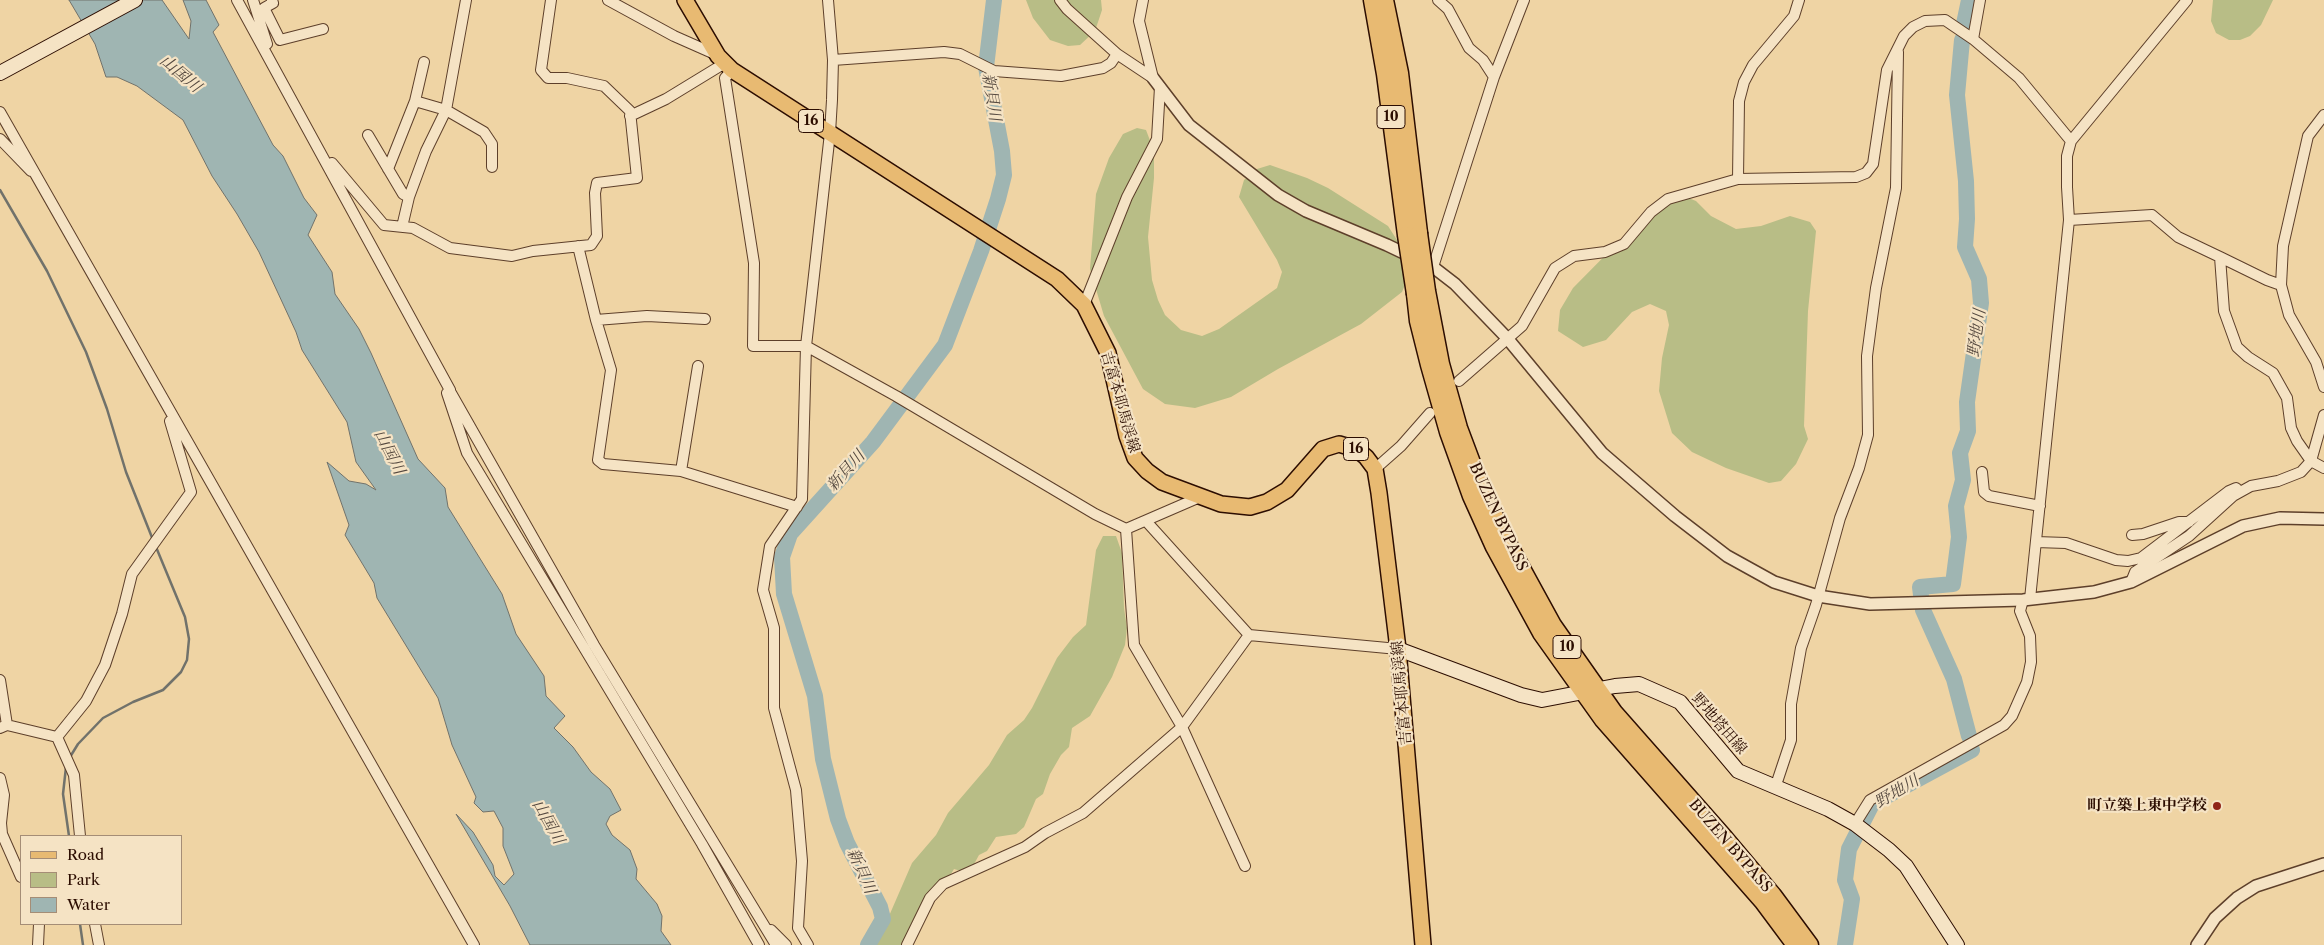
<!DOCTYPE html>
<html>
<head>
<meta charset="utf-8">
<style>
  body { margin:0 }
  #map { position:relative; width:2324px; height:945px; overflow:hidden; background:#efd4a4; font-family:"Libre Caslon Text",serif }
  canvas { display:block }
  .legend { position:absolute; left:20px; top:835px; width:162px; height:90px; box-sizing:border-box; background:#f5e3c4; border:1px solid #a58d76; margin:0; padding:6px 9px; list-style:none; font-size:15px; color:#2c0d01 }
  .legend li { display:flex; align-items:center; gap:10px; height:25px }
  .legend b { width:25px; border:1px solid #a58d76 }
</style>
</head>
<body>
<div id="map">
<canvas width="2324" height="945"></canvas>
<ul class="legend">
<li><b style="height:6px;background:#e8ba72"></b>Road</li>
<li><b style="height:14px;background:#b8bd86"></b>Park</li>
<li><b style="height:14px;background:#9fb5b2"></b>Water</li>
</ul>
</div>
<script>
const c = document.querySelector('canvas').getContext('2d');
c.lineJoin = 'round';
function fill(path, color) { c.fillStyle = color; c.fill(path, 'evenodd'); }
const poly = rows => new Path2D(rows.map(r => 'M' + r).join(''));
function strokePath(path, color, width, dash) { c.strokeStyle = color; c.lineWidth = width; c.lineCap = dash ? 'butt' : 'round'; c.setLineDash(dash || []); c.stroke(path); }
function drawText(font, color, halo, rows, align = 'center') {
  c.font = font + ' "Libre Caslon Text","Noto Serif JP",serif'; c.lineWidth = 4.5; c.setLineDash([]); c.textBaseline = 'middle'; c.strokeStyle = halo; c.fillStyle = color; for (const [text, x, y, turn = 0] of rows) {
    c.save(); c.translate(x, y); c.rotate((+turn || 0) * Math.PI / 180); c.textAlign = isNaN(turn) ? turn : align; if (halo) c.strokeText(text, 0, 0); c.fillText(text, 0, 0); c.restore();
  }
}
const green = poly([
  [1026,0,1101,0,1102,10,1095,31,1080,45,1068,46,1050,40,1033,18],
  [2213,0,2273,0,2261,25,2250,36,2240,40,2229,40,2216,33,2211,21],
  [1137,128,1146,130,1154,151,1154,178,1148,237,1152,280,1158,300,1165,315,1181,330,1202,336,1219,329,1277,288,1282,272,1277,260,1239,197,1244,180,1257,169,1270,165,1307,178,1328,188,1388,226,1413,265,1402,292,1361,324,1278,369,1231,397,1195,408,1165,404,1143,389,1104,316,1090,269,1096,194,1109,158,1123,134],
  [1676,193,1696,201,1711,216,1736,229,1761,226,1790,216,1810,222,1816,231,1808,311,1804,426,1808,439,1796,464,1781,481,1769,483,1726,468,1692,452,1672,433,1659,391,1662,358,1669,325,1666,311,1650,304,1632,312,1606,340,1583,347,1558,331,1560,310,1573,288,1650,210],
  [1103,536,1116,536,1122,553,1124,608,1127,628,1125,645,1112,677,1090,716,1072,728,1069,747,1061,755,1050,774,1043,794,1036,799,1024,827,1016,834,996,837,987,851,979,855,973,866,964,872,954,869,948,879,937,892,908,945,872,945,889,916,912,863,936,835,948,813,989,765,1007,735,1024,720,1032,708,1057,658,1073,637,1086,625,1096,550]
]);
const water = poly([
  [69,0,162,0,189,39,191,21,183,0,206,0,219,25,213,32,273,145,283,156,304,198,317,215,308,235,332,272,335,294,359,329,371,353,418,459,445,488,448,507,502,594,516,634,544,676,546,696,565,716,554,728,573,747,591,772,610,789,621,810,610,816,606,824,612,835,630,850,637,869,636,879,657,904,662,916,661,931,671,945,530,945,510,906,456,814,473,832,493,865,495,876,504,885,514,874,503,846,503,828,494,811,483,812,474,803,476,797,452,745,438,698,377,598,374,583,345,535,349,525,327,462,349,481,366,484,376,490,356,462,347,422,302,350,296,332,259,252,237,214,212,176,183,120,137,86,117,77,106,77,95,44,69,0]
]);
const stream = poly([
  [0,190,47,271,86,352,107,409,126,472,153,540],
  [70,757,78,744,103,718,133,702,163,690,181,672,187,660,189,639,185,617,156,547],
  [66,767,63,794,69,836],
  [80,924,83,945]
]);
const river = poly([
  [1964,24,1969,0],
  [1921,595,1920,587,1953,584,1959,537,1956,506,1963,480,1960,453,1968,431,1967,402,1981,303,1979,279,1965,247,1967,219,1966,181,1957,95,1962,40],
  [1923,610,1954,679,1969,736],
  [868,945,883,919,880,907,847,843,838,819,823,759,815,696,784,594,782,557,790,534,873,442,945,345,981,251,998,199,1004,175,1002,151,986,67,994,0],
  [1845,945,1852,899,1845,880,1849,849,1872,804,1972,750]
]);
const minor = poly([
  [237,0,450,390,447,393,467,453,702,844,759,945],
  [253,0,267,44],
  [272,0,273,3,264,8,280,40,323,29],
  [608,0,674,36,717,55],
  [1060,0,1067,9,1117,54,1153,78],
  [1143,0,1139,21,1153,78],
  [1438,0,1448,9,1469,48,1483,60,1494,77],
  [1973,39,1980,0],
  [833,60,944,52,960,54,994,71,1061,76,1103,68,1111,63,1117,54],
  [424,62,415,101,446,110,484,132,492,144,492,167],
  [732,70,725,78,754,263,753,346,806,346,896,396,1095,514,1126,529,1200,497],
  [0,112,474,945],
  [2324,115,2308,136,2283,246,2281,285,2289,315,2316,362,2324,387],
  [630,116,666,99,725,63],
  [368,135,403,194,409,197],
  [0,139,31,171],
  [332,163,384,225,413,228,450,248,512,256,533,251,591,245,597,236,595,193,597,183,637,178,630,111,604,86,567,78,548,78,541,70,551,0],
  [388,169,415,101],
  [1738,179,1739,101,1744,82,1753,65,1794,16,1799,0],
  [2069,220,2152,215,2178,237,2220,257,2224,311,2237,347,2248,357,2273,373,2287,398,2291,428,2297,441,2311,461,2324,468],
  [402,227,409,197,426,151,446,110,466,0],
  [578,246,596,320,647,316,705,319],
  [2220,257,2267,280,2281,285],
  [1433,267,1494,77,1524,0],
  [1084,305,1127,197,1157,139,1160,87],
  [596,320,611,370,598,460,603,464,681,471,797,507],
  [1459,381,1522,326,1555,268,1574,256,1605,252,1624,244,1651,212,1668,199,1738,179,1856,177,1866,173,1873,164,1887,70,1904,36,1913,27,1925,21,1945,20,1973,39,2019,78,2071,141],
  [451,393,594,645,776,945],
  [1375,469,1401,446,1430,413],
  [681,471,698,366],
  [1982,472,1984,492,1989,496,2040,506],
  [1146,521,1249,635,1398,649],
  [1126,529,1134,645,1182,727,1245,866],
  [2132,535,2143,534,2179,522,2189,522],
  [2036,542,2066,543,2116,560,2128,561,2141,558,2229,491,2236,488,2238,490],
  [2131,582,2135,572,2189,536,2233,496,2251,486,2278,481,2301,472,2311,461,2324,415],
  [2030,599,2069,220,2067,187,2067,156,2071,141,2187,0],
  [0,680,7,725],
  [0,728,7,725,57,737,74,775,80,836],
  [57,737,86,701,105,665,122,614,132,574,191,492,170,421],
  [0,778,4,795,1,823,2,834,21,877],
  [1775,788,1791,740,1791,704,1801,648,1816,605,1840,518,1859,468,1868,435,1867,356,1876,288,1896,188,1898,52],
  [1855,824,1870,800,2004,725,2012,716,2027,682,2031,662,2030,636,2020,611,2023,600],
  [95,924,99,945],
  [771,930,786,945],
  [38,945,39,924],
  [808,945,798,928,802,861,796,790,774,708,774,628,763,590,770,546,802,499,806,346,830,133,832,100,833,60,828,0],
  [907,945,930,898,943,884,1025,847,1045,833,1083,813,1182,727,1249,635]
]);
const tertiary = poly([
  [1153,78,1189,125,1278,195,1306,211,1387,245,1433,267,1455,284,1507,338,1602,453,1675,516,1727,556,1774,582,1818,596,1870,604,2023,600,2094,592,2131,582,2243,526,2280,518,2324,519],
  [2197,945,2215,918,2237,898,2256,886,2324,864]
]);
const secondary = poly([
  [0,73,135,0],
  [1398,649,1521,695,1542,700,1615,686,1639,684,1680,702,1738,771,1828,809,1855,824,1889,850,1906,866,1957,945]
]);
const primary = poly([
  [685,0,718,56,732,70,1057,279,1084,305,1108,353,1127,436,1135,458,1147,471,1162,482,1221,504,1250,507,1267,502,1287,490,1323,449,1339,444,1356,449,1366,457,1375,469,1379,493,1398,649,1423,945]
]);
const trunk = poly([
  [1372,0,1385,74,1406,235],
  [1385,0,1400,73,1419,233],
  [1427,291,1441,364,1459,428,1483,492,1507,541,1553,625,1614,712,1725,838,1773,895,1810,945],
  [1415,294,1418,321,1429,365,1448,432,1471,496,1494,547,1541,633,1603,720,1763,902,1795,945]
]);
const trunkBridge = poly([
  [1419,233,1427,291],
  [1406,235,1415,294]
]);
const markers = [
  [2217,806,5,"#8f2418"]
];
const shields = [
  [1391,117,28],
  [811,121,25],
  [1356,449,25],
  [1567,647,28]
];
const shieldNames = [
  ["10",1391,117],
  ["16",811,121],
  ["16",1356,449],
  ["10",1567,647]
];
const streetNames = [
  ["吉富本耶馬渓線",1120,402,74],
  ["BUZEN BYPASS",1498,517,65],
  ["吉富本耶馬渓線",1402,693,-95],
  ["野地塔田線",1719,724,49],
  ["BUZEN BYPASS",1730,846,49]
];
const poiNames = [
  ["町立築上東中学校",2207,806]
];
const waterNames = [
  ["山国川",180,74,40],
  ["新貝川",991,97,81],
  ["野地川",1977,333,-82],
  ["山国川",389,452,63],
  ["新貝川",846,471,-48],
  ["野地川",1897,792,-31],
  ["山国川",548,822,61],
  ["新貝川",861,871,66]
];
fill(green, '#b8bd86');
fill(water, '#9fb5b2');
strokePath(water, '#71726b', 1);
strokePath(stream, '#71726b', 2.5);
strokePath(river, '#9fb5b2', 16);
strokePath(minor, '#5d3f2a', 12);
strokePath(tertiary, '#5d3f2a', 14);
strokePath(secondary, '#2c0d01', 16);
strokePath(primary, '#2c0d01', 18);
strokePath(trunk, '#2c0d01', 19);
strokePath(minor, '#f5e3c4', 10);
strokePath(tertiary, '#f5e3c4', 11);
strokePath(secondary, '#f5e3c4', 14);
strokePath(primary, '#e8ba72', 15);
strokePath(trunk, '#e8ba72', 16);
strokePath(trunkBridge, '#2c0d01', 19, []);
strokePath(trunkBridge, '#e8ba72', 16);
for (const [x, y, r, color] of markers) { const dot = new Path2D(); dot.arc(x, y, r, 0, 2 * Math.PI); c.fillStyle = color; c.fill(dot); strokePath(dot, '#f5e3c4', 2); }
for (const [x, y, w] of shields) { const box = new Path2D(); box.roundRect(x - w / 2, y - 11.5, w, 23, 4); c.fillStyle = '#f5e3c4'; c.fill(box); strokePath(box, '#2c0d01', 1); }
drawText('bold 14px', '#2c0d01', null, shieldNames);
drawText('15px', '#2c0d01', '#f5e3c4', streetNames);
drawText('bold 15px', '#2c0d01', '#f5e3c4', poiNames, 'right');
drawText('italic 16px', '#54483f', '#f5e3c4', waterNames);
</script>
</body>
</html>
